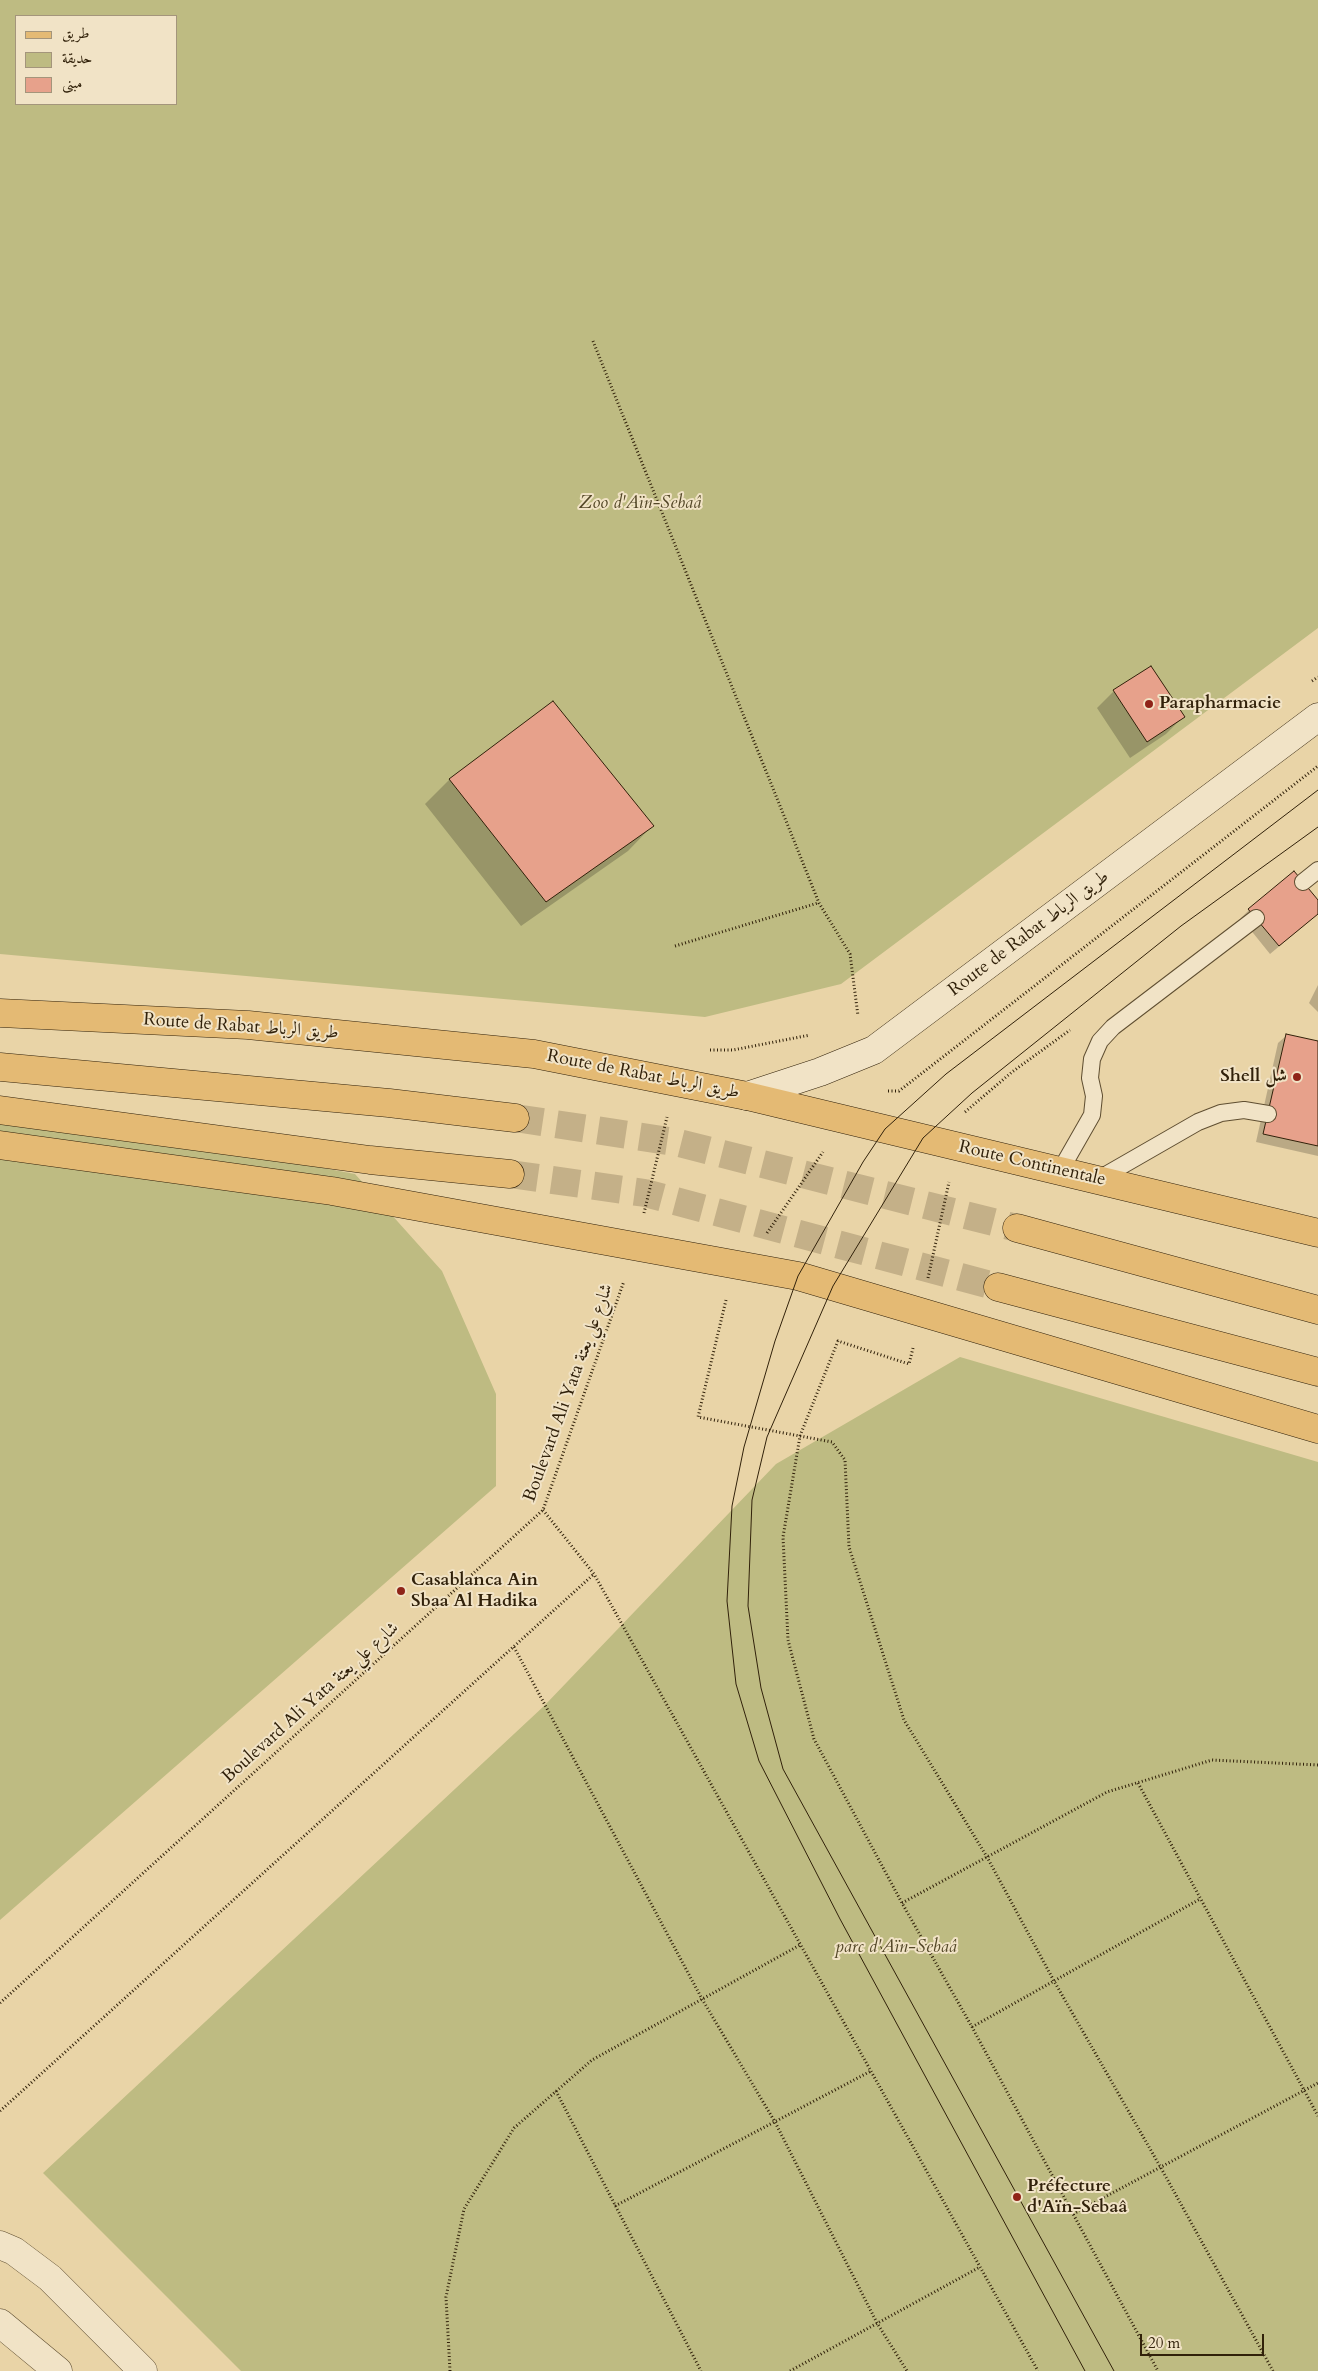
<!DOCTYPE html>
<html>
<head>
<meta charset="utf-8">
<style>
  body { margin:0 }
  #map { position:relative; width:1318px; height:2371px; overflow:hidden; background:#e9d4a7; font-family:Cardo,Amiri,serif }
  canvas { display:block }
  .legend { position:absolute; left:15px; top:15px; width:162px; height:90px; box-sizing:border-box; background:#f1e3c6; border:1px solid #a4957b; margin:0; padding:6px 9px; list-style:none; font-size:15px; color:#31210a }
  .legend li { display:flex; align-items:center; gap:10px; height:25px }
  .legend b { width:25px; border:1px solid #a4957b }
  .scale { position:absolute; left:1140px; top:2334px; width:124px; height:22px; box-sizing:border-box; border:2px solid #31210a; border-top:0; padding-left:6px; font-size:15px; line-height:18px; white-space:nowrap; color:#31210a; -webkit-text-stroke:4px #f1e3c6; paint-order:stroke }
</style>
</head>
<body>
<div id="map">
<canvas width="1318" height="2371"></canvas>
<ul class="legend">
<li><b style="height:6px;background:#e4ba74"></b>طريق</li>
<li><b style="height:14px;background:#bebb82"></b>حديقة</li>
<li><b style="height:14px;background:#e7a18b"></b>مبنى</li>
</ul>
<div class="scale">20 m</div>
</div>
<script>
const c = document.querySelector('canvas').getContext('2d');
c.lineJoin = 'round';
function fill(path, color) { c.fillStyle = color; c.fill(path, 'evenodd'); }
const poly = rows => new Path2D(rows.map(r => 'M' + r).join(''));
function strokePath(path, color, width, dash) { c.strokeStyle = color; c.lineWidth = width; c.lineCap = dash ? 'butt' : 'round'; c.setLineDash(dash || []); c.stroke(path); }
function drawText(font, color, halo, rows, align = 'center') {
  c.font = font + ' Cardo,Amiri,serif'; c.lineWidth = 4; c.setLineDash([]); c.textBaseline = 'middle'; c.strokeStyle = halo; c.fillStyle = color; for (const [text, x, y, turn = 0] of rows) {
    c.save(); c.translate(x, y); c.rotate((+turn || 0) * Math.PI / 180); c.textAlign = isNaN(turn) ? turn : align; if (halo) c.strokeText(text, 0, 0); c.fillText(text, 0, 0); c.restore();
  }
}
const green = poly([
  [0,0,1318,0,1318,628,841,984,705,1017,0,954],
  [16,16,176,16,176,104,16,104],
  [0,1107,355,1174,442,1271,496,1394,496,1486,0,1920],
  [960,1357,1318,1462,1318,2371,241,2371,43,2173,544,1706,776,1464]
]);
const shadow = poly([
  [1151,667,1183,717,1166,734,1130,758,1097,708,1114,691],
  [450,779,652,826,628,851,521,926,425,804],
  [1318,902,1318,914,1270,954,1241,918,1249,910],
  [1318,985,1318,1012,1309,1003],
  [1287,1035,1318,1043,1318,1156,1256,1142,1278,1043]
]);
const building = poly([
  [1151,666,1185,717,1147,742,1113,690,1151,666],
  [553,701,654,826,546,902,449,779,553,701],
  [1294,871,1318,900,1318,914,1279,946,1248,909,1294,871],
  [1286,1034,1318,1041,1318,1146,1263,1134,1286,1034]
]);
const primaryTunnel = poly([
  [515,1118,675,1142,1017,1228],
  [510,1174,645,1193,998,1287]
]);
const path = poly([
  [593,341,819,903,850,954,858,1016],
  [1312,681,1318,677],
  [675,946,818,903],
  [710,1050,733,1050,810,1035],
  [888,1091,899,1091,1318,766],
  [965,1112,1012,1072,1070,1030],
  [644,1213,667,1117],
  [767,1233,823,1152],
  [928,1278,949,1182],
  [726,1300,698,1417,832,1442,845,1460,849,1547,904,1720,987,1857,1054,1981,1161,2168,1273,2371],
  [913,1348,909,1364,838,1341,800,1436,783,1537,788,1640,814,1739,902,1903,972,2027,1158,2371],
  [543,1510,594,1574,1038,2371],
  [514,1647,702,1999,775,2122,877,2323,907,2371],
  [1138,1783,1318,2116],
  [902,1903,1107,1792,1212,1760,1318,1765],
  [0,2003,543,1510,624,1281],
  [972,2027,1200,1899],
  [556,2091,701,2371],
  [0,2111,594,1574],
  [615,2206,871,2071],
  [1073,2214,1318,2083],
  [450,2371,446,2297,464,2209,514,2128,592,2060,800,1945],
  [790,2371,980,2267]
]);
const service = poly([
  [1303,882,1318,870],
  [1060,1171,1092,1115,1094,1096,1090,1078,1092,1059,1100,1041,1113,1027,1256,918],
  [1097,1180,1198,1122,1221,1113,1244,1110,1268,1114]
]);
const tertiary = poly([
  [0,2245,14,2251,50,2278,143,2371],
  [0,2323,58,2371]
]);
const secondary = poly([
  [747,1096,820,1072,874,1050,1318,717]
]);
const primary = poly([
  [0,1013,248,1025,534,1054,747,1096,1318,1233],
  [0,1067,389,1103,515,1118],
  [0,1110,370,1160,510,1174],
  [0,1145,332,1191,798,1276,1318,1429],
  [1017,1228,1318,1310],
  [998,1287,1318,1372]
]);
const tram = poly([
  [1085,2371,840,1919,759,1761,736,1684,727,1601,732,1506,744,1447,775,1341,798,1276,863,1162,885,1129,946,1074,1318,790],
  [1114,2371,783,1769,761,1688,748,1606,752,1500,767,1437,833,1286,923,1138,972,1093,1181,926,1318,827]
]);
const markers = [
  [1149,704,5,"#8f2418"],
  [1297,1077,5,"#8f2418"],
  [401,1591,5,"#8f2418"],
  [1017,2197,5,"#8f2418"]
];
const parkNames = [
  ["Zoo d'Aïn-Sebaâ",640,504],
  ["parc d'Aïn-Sebaâ",896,1948]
];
const poiNames = [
  ["Parapharmacie",1159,704],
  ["Shell شل",1287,1077,"right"],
  ["Casablanca Ain",411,1581],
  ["Sbaa Al Hadika",411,1602],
  ["Préfecture",1027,2187],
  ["d'Aïn-Sebaâ",1027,2208]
];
const streetNames = [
  ["Route de Rabat طريق الرباط",1029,934,-37],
  ["Route de Rabat طريق الرباط",241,1027,4],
  ["Route de Rabat طريق الرباط",643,1075,11],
  ["Route Continentale",1032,1164,13],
  ["Boulevard Ali Yata شارع علي يعتة",569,1393,-70],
  ["Boulevard Ali Yata شارع علي يعتة",311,1703,-42]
];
fill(green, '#bebb82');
fill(shadow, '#0003');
fill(building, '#e7a18b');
strokePath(building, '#31210a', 1);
strokePath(primaryTunnel, '#c4b088', 28, [28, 14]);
strokePath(service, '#5f4e31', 18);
strokePath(tertiary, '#5f4e31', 29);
strokePath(secondary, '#31210a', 29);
strokePath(primary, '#31210a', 29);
strokePath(path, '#31210a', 3, [1, 2.5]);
strokePath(service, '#f1e3c6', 16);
strokePath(tertiary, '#f1e3c6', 28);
strokePath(secondary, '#f1e3c6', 28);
strokePath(primary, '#e4ba74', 28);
strokePath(tram, '#31210a', 1);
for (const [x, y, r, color] of markers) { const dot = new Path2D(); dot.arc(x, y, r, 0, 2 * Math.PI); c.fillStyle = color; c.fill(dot); strokePath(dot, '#f1e3c6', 2); }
drawText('italic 18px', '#544828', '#f1e3c6', parkNames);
drawText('bold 18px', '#31210a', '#f1e3c6', poiNames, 'left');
drawText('18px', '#31210a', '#f1e3c6', streetNames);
</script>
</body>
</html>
